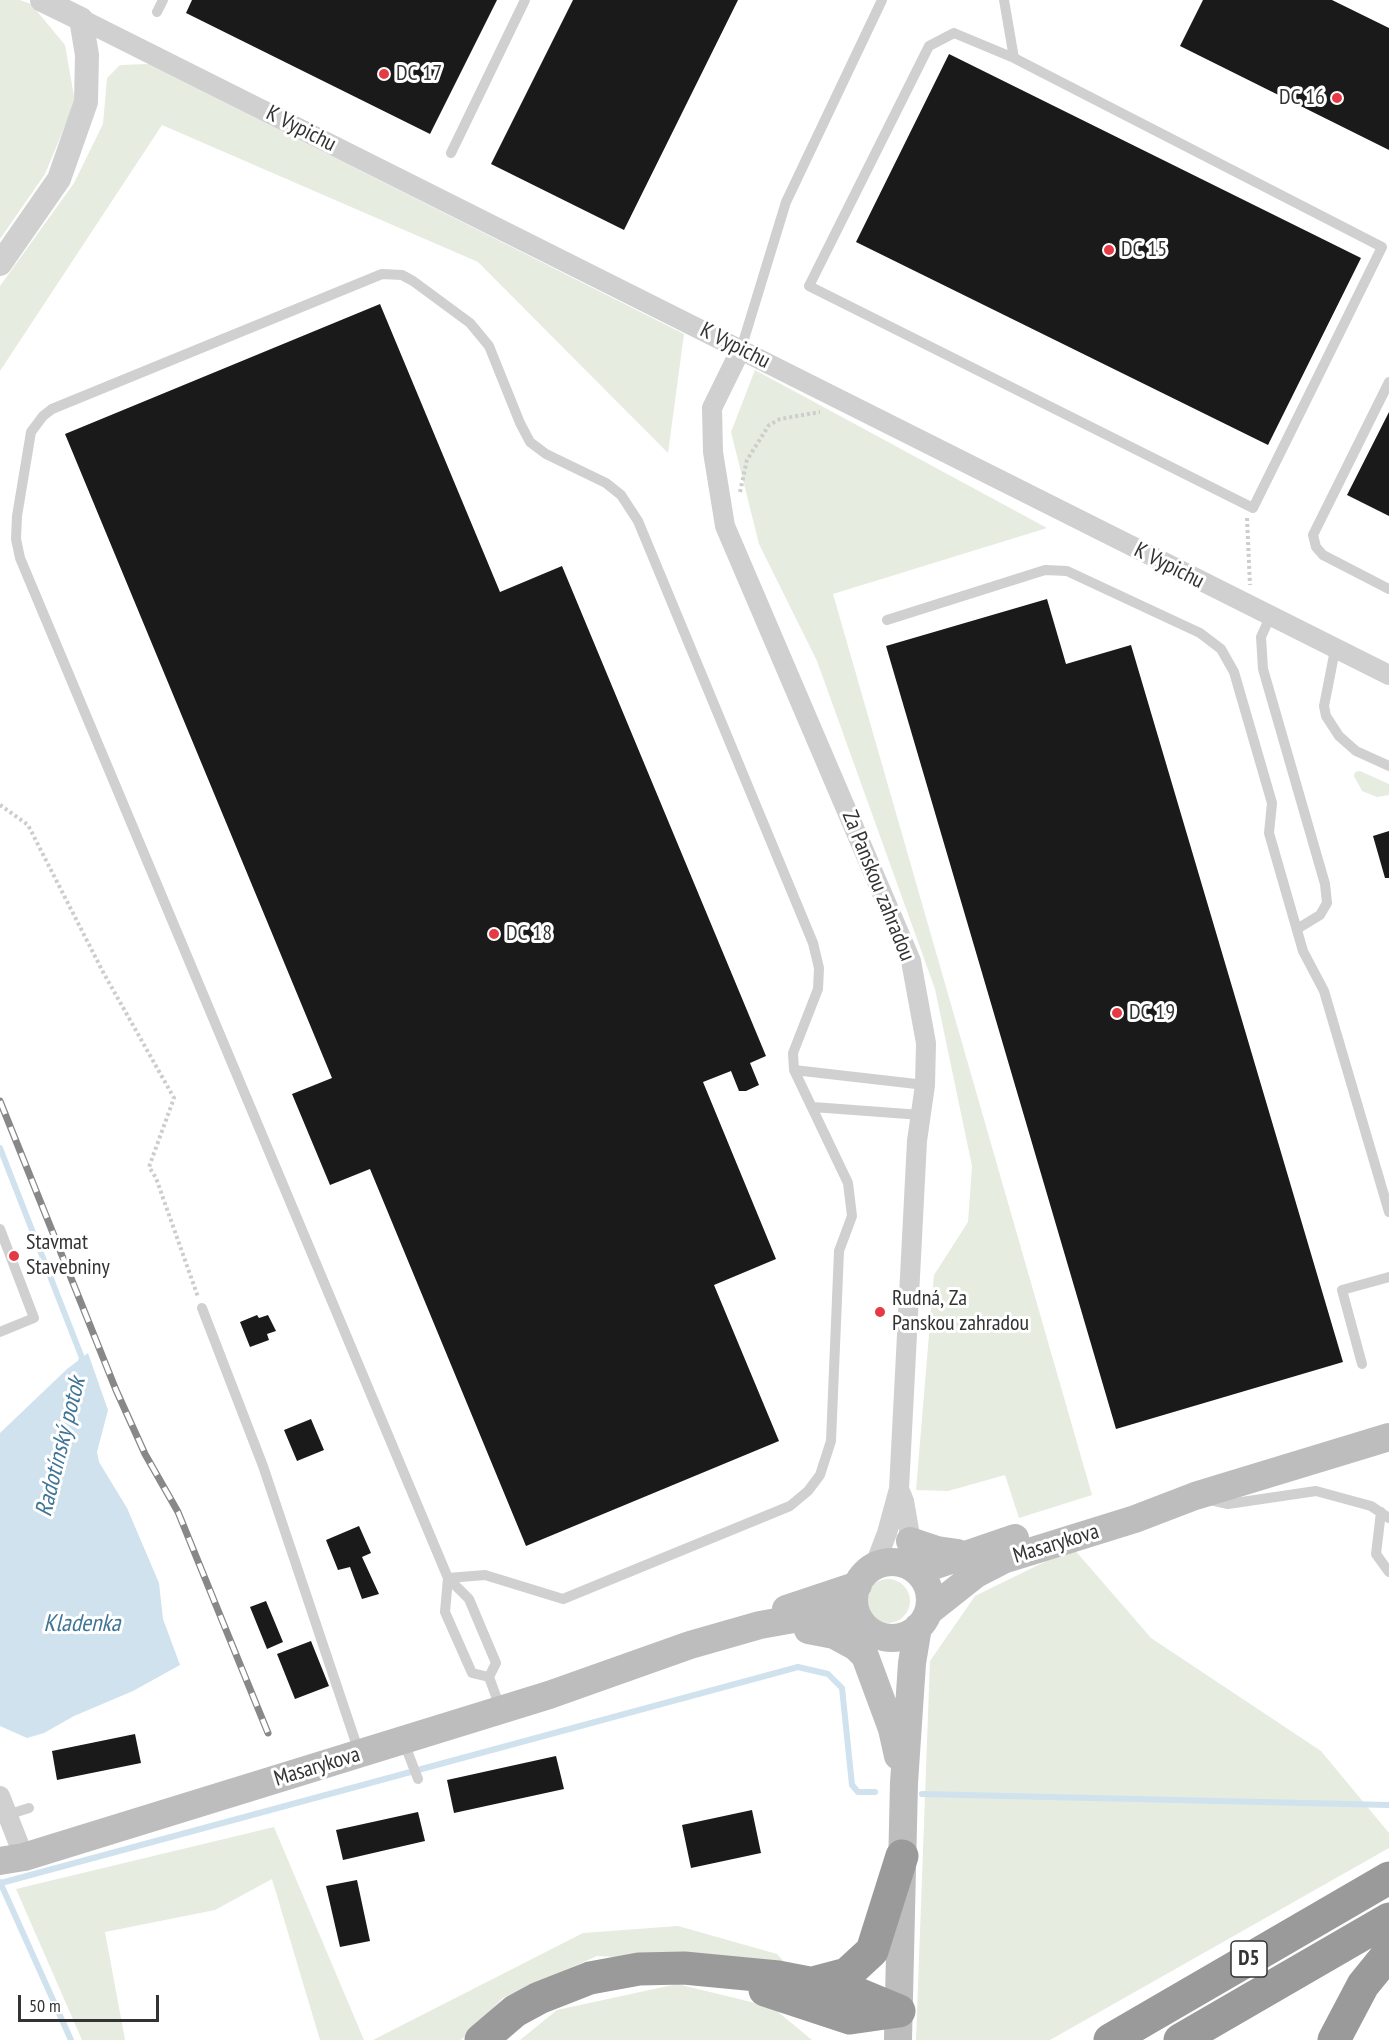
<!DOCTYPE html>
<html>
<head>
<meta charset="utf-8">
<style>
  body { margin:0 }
  #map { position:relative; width:1389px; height:2040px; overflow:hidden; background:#fff; font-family:"PT Sans Narrow",sans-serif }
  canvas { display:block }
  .scale { position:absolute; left:18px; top:1995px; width:141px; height:27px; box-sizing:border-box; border:3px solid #333; border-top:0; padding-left:8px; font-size:18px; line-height:21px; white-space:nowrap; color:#333; -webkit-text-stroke:4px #fff; paint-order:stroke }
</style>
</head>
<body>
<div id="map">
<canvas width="1389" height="2040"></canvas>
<div class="scale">50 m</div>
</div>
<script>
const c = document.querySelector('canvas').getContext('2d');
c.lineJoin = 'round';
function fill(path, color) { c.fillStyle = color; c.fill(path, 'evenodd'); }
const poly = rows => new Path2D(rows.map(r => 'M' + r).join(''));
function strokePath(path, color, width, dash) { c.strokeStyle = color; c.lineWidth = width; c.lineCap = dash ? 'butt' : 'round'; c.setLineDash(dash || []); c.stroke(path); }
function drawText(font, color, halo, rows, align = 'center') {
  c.font = font + ' "PT Sans Narrow",sans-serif'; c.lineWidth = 6; c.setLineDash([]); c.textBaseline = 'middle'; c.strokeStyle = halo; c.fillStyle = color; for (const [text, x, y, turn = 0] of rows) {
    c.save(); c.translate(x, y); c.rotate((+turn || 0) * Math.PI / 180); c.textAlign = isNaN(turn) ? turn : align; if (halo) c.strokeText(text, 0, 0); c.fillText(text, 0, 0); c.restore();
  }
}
const green = poly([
  [0,0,20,0,31,4,65,45,75,102,45,174,0,239],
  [149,64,684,334,668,453,478,262,162,125,0,371,0,286,74,183,103,124,107,78,120,65],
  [755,370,1047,528,833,594,1092,1495,1019,1518,1005,1475,948,1491,916,1490,934,1275,968,1222,972,1166,935,989,817,661,759,544,731,432],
  [1360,771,1389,784,1389,795,1377,797,1362,791,1354,776,1355,772],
  [1073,1548,1151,1638,1321,1751,1389,1833,1389,1848,1050,2040,916,2040,930,1661,975,1596],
  '866 1601a22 22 0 1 1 44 0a22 22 0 1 1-44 0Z',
  [274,1827,364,2040,320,2040,272,1879,215,1910,105,1932,125,2040,82,2040,16,1889],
  [678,1926,777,1954,788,1966,597,1956,503,1998,461,2040,373,2040,583,1933],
  [677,1984,772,2007,812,2040,520,2040,557,2010]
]);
const water = poly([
  [88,1353,108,1410,97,1452,99,1462,127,1508,159,1583,163,1619,180,1665,133,1691,74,1716,44,1733,27,1738,0,1726,0,1433,67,1369]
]);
const stream = poly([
  [0,1148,82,1358,80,1364],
  [922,1794,1389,1805],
  [0,1882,71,2040],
  [1,1883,798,1667,828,1674,842,1688,852,1785,858,1792,875,1792]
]);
const building = poly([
  [192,0,497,0,430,134,186,13],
  [573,0,738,0,624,230,491,164],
  [1203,0,1332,0,1389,28,1389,150,1180,46],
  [949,54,1361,258,1268,445,856,242],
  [380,304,500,592,562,566,766,1056,750,1063,759,1085,746,1091,739,1091,731,1071,703,1082,776,1259,714,1285,779,1441,526,1546,370,1169,330,1185,292,1094,332,1078,65,434],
  [1389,412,1389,516,1347,495],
  [1047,599,1066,664,1131,645,1343,1362,1116,1429,886,646],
  [1389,831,1389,878,1385,878,1373,836],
  [257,1315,259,1318,268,1315,276,1331,267,1334,269,1340,250,1347,240,1322],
  [311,1419,324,1450,297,1461,284,1430],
  [359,1526,371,1553,362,1557,379,1594,362,1599,350,1567,338,1570,326,1540],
  [266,1601,283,1642,267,1649,250,1607],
  [311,1641,329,1686,295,1699,277,1654],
  [135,1734,141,1763,57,1780,52,1751],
  [556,1756,564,1789,454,1813,447,1780],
  [752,1810,761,1853,691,1868,682,1825],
  [418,1812,425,1841,343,1860,336,1830],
  [357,1880,370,1941,340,1947,326,1886]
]);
const path = poly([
  [740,492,747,460,769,425,780,419,820,412],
  [1247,518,1250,585],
  [0,805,28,825,103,972,174,1098,149,1167,156,1178,198,1297]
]);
const service = poly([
  [1004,0,1014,58],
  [157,12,163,0],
  [954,33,1014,58,1382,247,1253,508,809,286,929,46,954,33],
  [451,153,525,0],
  [741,349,786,202,882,0],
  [1389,382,1313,535,1316,547,1323,555,1389,589],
  [1270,617,1261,637,1263,669,1325,884,1327,903,1320,915,1297,929],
  [887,620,1045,570,1067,571,1200,633,1221,649,1234,672,1272,803,1269,833,1303,951,1324,991,1389,1212],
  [1335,650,1324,706,1326,716,1339,736,1356,751,1389,766],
  [794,1070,925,1085],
  [813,1107,921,1115],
  [0,1229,34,1318,0,1332],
  [202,1308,263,1466,359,1752],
  [1362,1364,1342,1290,1389,1277],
  [1210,1500,1228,1504,1316,1491,1371,1506,1389,1518],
  [1381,1512,1376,1554,1389,1572],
  [489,1677,472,1673,445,1612,448,1578,485,1575,563,1599,790,1506,808,1491,820,1475,831,1441,839,1251,852,1216,848,1183,794,1070,793,1053,818,989,819,968,813,943,638,521,621,495,606,483,546,454,530,442,520,423,489,346,470,323,413,281,402,275,382,274,52,409,43,416,31,432,17,516,16,539,20,558,448,1578,469,1599,496,1663,489,1677,501,1710],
  [403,1740,418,1779],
  [7,1815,29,1808]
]);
const minor = poly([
  [81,19,1389,675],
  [741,349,712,408,713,452,725,526,911,961,926,1043,925,1085,917,1141,899,1489,887,1533,874,1567],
  [899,1489,904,1501,913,1553],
  [0,1796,24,1857]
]);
const tertiary = poly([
  [0,264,59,179,86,102,87,55,81,19,42,0]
]);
const secondary = poly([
  [910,1541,937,1550,958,1553],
  '854 1600a38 38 0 1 1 76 0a38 38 0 1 1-76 0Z',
  [918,1566,936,1565,1015,1538],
  [786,1609,858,1585],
  [928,1612,976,1574,1003,1560,1135,1519,1195,1496,1389,1437],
  [808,1630,834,1635,856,1647,865,1656,892,1729,898,1756],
  [0,1861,24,1857,549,1695,690,1645,760,1625,805,1617,861,1622],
  [898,2040,904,1783,912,1663,918,1627]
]);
const motorway = poly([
  [813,1983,847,1974,872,1951,902,1856],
  [765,1990,850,2018,899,2011],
  [481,2040,515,2011,539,1998,590,1978,639,1969,684,1968,778,1977,851,1991,899,2011],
  [1110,2040,1389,1878],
  [1180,2040,1389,1919],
  [1334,2040,1363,1985,1389,1953]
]);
const rail = poly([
  [0,1101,116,1390,145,1454,178,1512,268,1733]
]);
const markers = [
  [384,74,6,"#e63946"],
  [1337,98,6,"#e63946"],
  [1109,250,6,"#e63946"],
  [494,934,6,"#e63946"],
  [1117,1013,6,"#e63946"],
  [14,1256,6,"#e63946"],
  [880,1312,6,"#e63946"]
];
const shields = [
  [1249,1959,36]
];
const shieldNames = [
  ["D5",1249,1959]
];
const poiNames = [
  ["DC 17",396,74],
  ["DC 16",1325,98,"right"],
  ["DC 15",1121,250],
  ["DC 18",506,934],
  ["DC 19",1129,1013],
  ["Stavmat",26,1243],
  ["Stavebniny",26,1268],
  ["Rudná, Za",892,1299],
  ["Panskou zahradou",892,1324]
];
const streetNames = [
  ["K Vypichu",301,129,27],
  ["K Vypichu",735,346,27],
  ["K Vypichu",1169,566,27],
  ["Za Panskou zahradou",878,886,68],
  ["Masarykova",1056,1544,-17],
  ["Masarykova",317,1767,-17]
];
const waterNames = [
  ["Radotínský potok",61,1447,-76],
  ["Kladenka",82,1624]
];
fill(green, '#e6ecdf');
fill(water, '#cfe2ee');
strokePath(stream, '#cfe2ee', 6);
fill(building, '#1a1a1a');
strokePath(path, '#cdcdcd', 4, [3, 3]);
strokePath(service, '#d0d0d0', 10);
strokePath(minor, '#d0d0d0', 20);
strokePath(tertiary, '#d0d0d0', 24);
strokePath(secondary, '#bdbdbd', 28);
strokePath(motorway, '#9a9a9a', 33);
strokePath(rail, '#888', 7);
strokePath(rail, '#fff', 4.5, [14]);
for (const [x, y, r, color] of markers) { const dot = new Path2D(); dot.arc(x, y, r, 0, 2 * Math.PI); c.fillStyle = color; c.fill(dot); strokePath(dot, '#fff', 2); }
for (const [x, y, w] of shields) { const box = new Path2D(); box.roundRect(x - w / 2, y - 18, w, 36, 4.5); c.fillStyle = '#fff'; c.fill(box); strokePath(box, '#333', 1.5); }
drawText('bold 21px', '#333', null, shieldNames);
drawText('22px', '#333', '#fff', poiNames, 'left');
drawText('22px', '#333', '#fff', streetNames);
drawText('italic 24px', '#3f7597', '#fff', waterNames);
</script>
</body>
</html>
